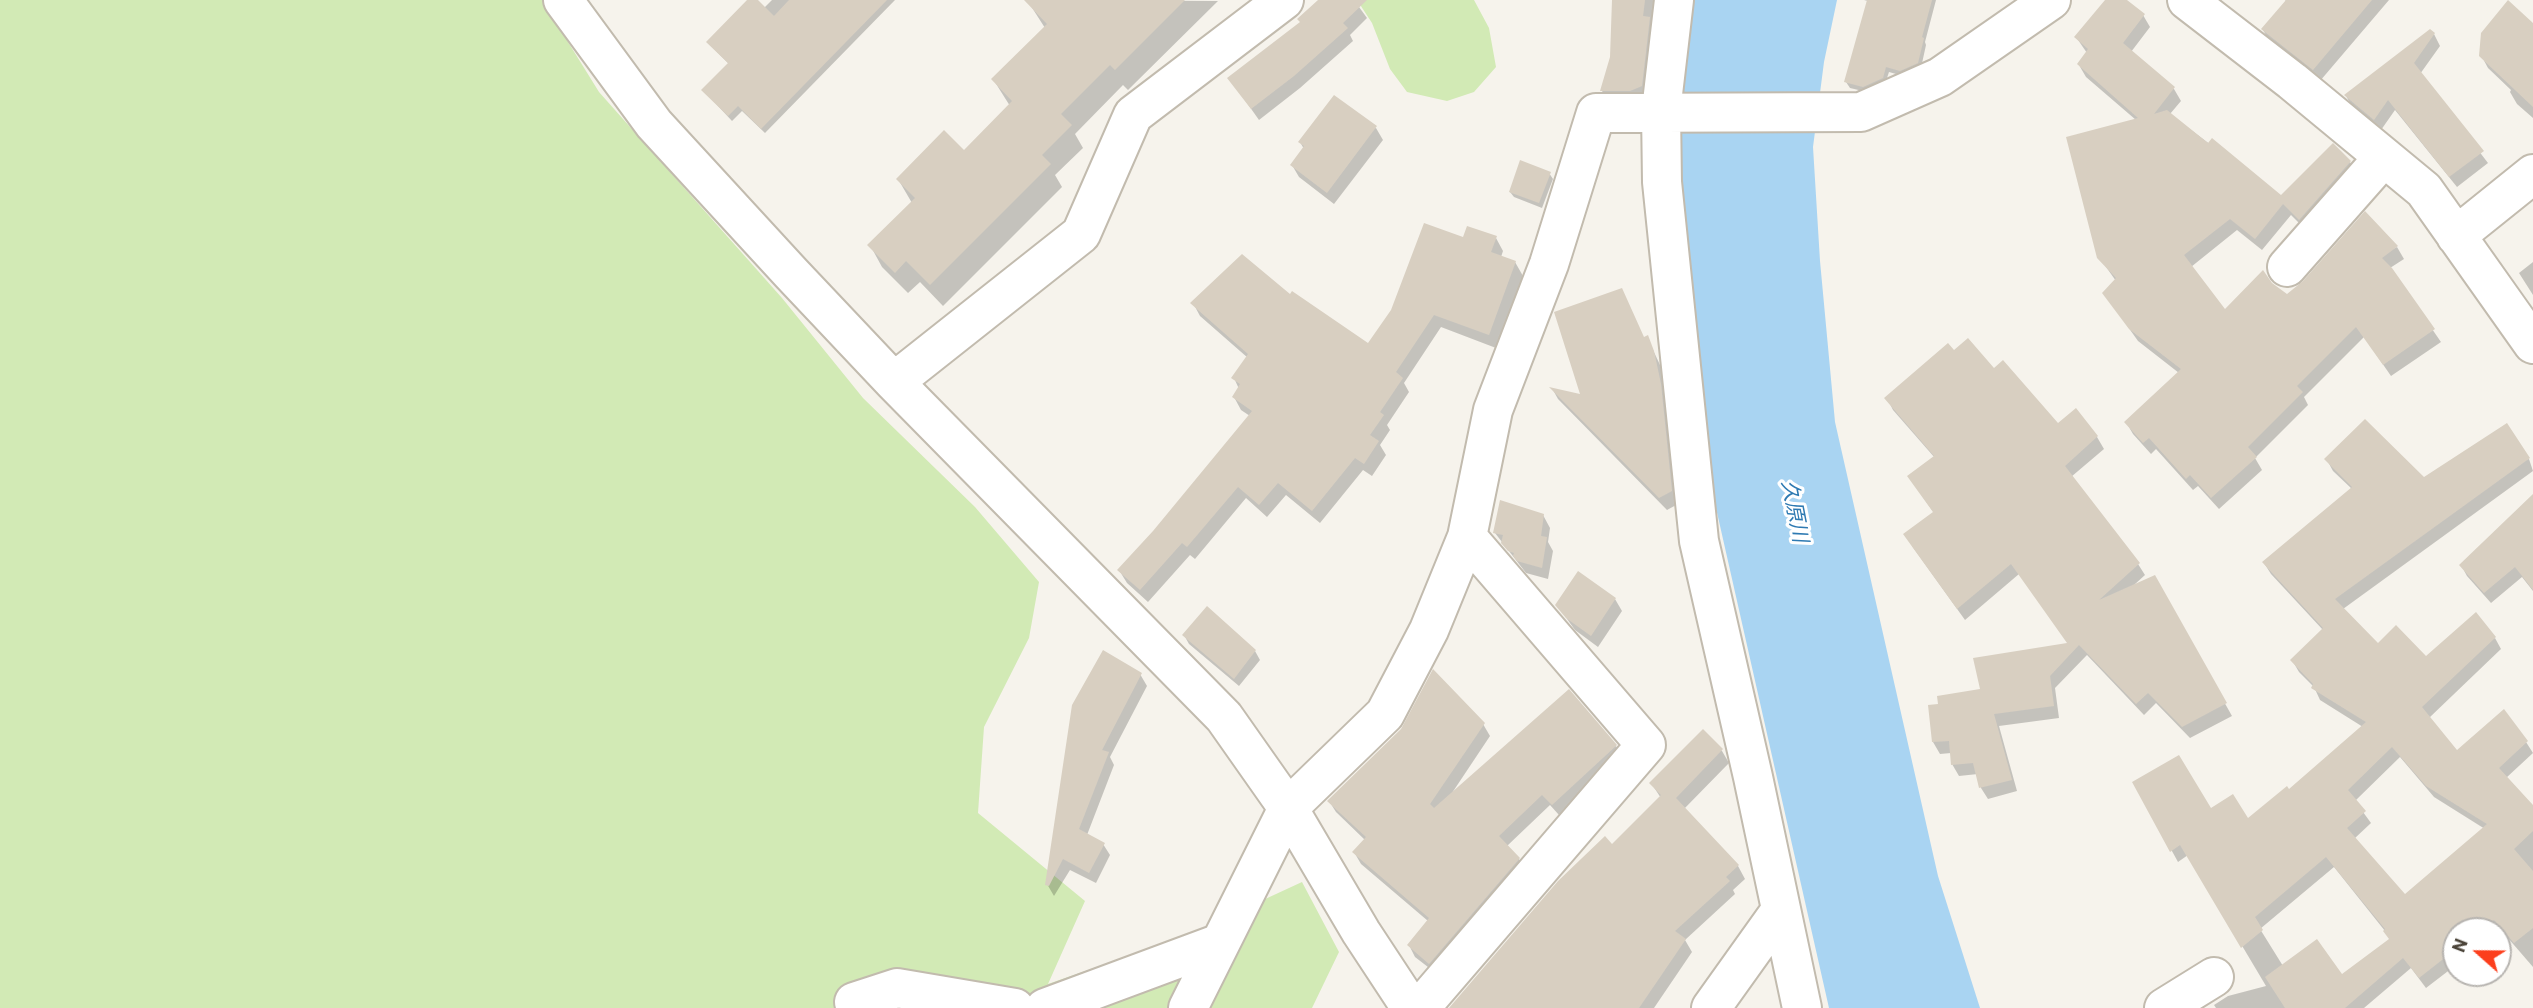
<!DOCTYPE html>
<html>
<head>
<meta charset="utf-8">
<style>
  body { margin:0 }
  #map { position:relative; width:2533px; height:1008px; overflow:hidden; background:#f6f3ec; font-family:Barlow,sans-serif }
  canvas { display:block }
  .north { position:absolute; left:2442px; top:917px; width:70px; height:70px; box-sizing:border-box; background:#fff; border:2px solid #b7b4b0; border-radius:50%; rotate:291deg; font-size:19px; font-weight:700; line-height:28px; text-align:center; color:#4b4439 }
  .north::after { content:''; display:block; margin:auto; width:24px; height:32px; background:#fc3f1d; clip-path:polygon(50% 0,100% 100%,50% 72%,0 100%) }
</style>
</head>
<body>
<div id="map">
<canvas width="2533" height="1008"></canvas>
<div class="north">N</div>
</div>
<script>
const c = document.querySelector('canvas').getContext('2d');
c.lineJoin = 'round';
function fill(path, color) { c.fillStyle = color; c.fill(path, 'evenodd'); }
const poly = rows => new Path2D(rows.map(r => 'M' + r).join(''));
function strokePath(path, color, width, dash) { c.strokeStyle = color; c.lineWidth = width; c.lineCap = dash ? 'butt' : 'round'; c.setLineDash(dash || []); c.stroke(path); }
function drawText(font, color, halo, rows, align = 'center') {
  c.font = font + ' Barlow,"Noto Sans JP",sans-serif'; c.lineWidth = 6; c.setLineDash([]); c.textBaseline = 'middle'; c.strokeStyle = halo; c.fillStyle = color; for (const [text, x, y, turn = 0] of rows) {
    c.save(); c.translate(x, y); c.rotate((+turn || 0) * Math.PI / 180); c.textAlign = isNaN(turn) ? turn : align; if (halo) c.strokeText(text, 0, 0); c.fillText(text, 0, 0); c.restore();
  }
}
const green = poly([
  [0,0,542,0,599,92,782,298,863,398,975,507,1039,582,1029,638,984,727,978,813,1085,901,1048,984,1183,937,1302,882,1339,952,1312,1008,0,1008],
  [1357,0,1474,0,1489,28,1496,67,1474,92,1447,101,1407,92,1390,69,1372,23]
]);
const water = poly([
  [1687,0,1837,0,1824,62,1813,147,1820,261,1835,422,1938,876,1980,1008,1829,1008,1704,455,1673,163]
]);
const shadow = poly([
  [750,0,756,0,764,8,772,0,895,0,765,133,742,111,732,121,703,90,729,64,712,47],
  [1031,0,1218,1,1128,90,1123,85,1075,134,1083,148,1055,175,1062,187,943,306,920,282,908,293,882,267,870,245,912,203,898,179,964,152,1010,106,993,79,1045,28,1029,3],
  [1321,0,1354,0,1367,18,1350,35,1353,41,1300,88,1259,120,1230,79,1301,23],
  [1614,0,1661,0,1647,97,1608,101,1602,91,1612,57],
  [1864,0,1936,0,1925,42,1926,45,1921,68,1903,76,1889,72,1885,84,1867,92,1850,88,1846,82,1868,1],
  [2107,0,2124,0,2143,15,2150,27,2131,52,2174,89,2181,101,2170,114,2281,198,2350,162,2357,174,2307,231,2291,215,2262,250,2237,230,2191,267,2225,312,2271,284,2287,296,2397,247,2404,259,2390,268,2441,342,2391,376,2364,337,2304,397,2308,405,2255,458,2262,470,2219,509,2198,486,2193,490,2156,449,2151,454,2133,434,2126,422,2179,373,2138,341,2104,293,2116,281,2099,257,2136,120,2086,77,2079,65,2087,53,2076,37],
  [2285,0,2389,0,2320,81,2270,42,2263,30,2287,2],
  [2533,25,2533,118,2517,104,2510,92,2511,90,2488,68,2481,55],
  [2434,34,2440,46,2420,74,2488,163,2457,187,2395,110,2381,130,2352,106,2346,96],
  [1376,128,1383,140,1334,204,1299,177,1292,165,1304,149,1300,142],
  [1549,173,1553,179,1542,208,1514,197,1510,192],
  [1496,238,1503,251,1501,257,1515,262,1523,276,1496,348,1441,327,1404,383,1409,392,1387,425,1390,430,1380,445,1386,455,1372,476,1363,470,1320,523,1286,495,1267,517,1246,498,1195,559,1190,555,1148,602,1127,583,1119,570,1155,532,1250,416,1241,410,1234,397,1239,389,1234,378,1248,358,1200,316,1193,303,1290,297,1368,346,1464,239],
  [2533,262,2533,295,2519,273],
  [1647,337,1660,365,1667,398,1678,504,1667,510,1558,399,1553,390,1583,397],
  [1954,353,1994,370,2058,425,2097,437,2104,449,2071,477,2138,564,2145,575,2134,585,2154,577,2232,716,2190,738,2156,703,2144,715,2087,655,2055,688,2059,718,1999,726,2017,791,1988,799,1981,788,1978,774,1959,776,1952,764,1951,753,1940,754,1933,742,1940,705,1983,691,2069,644,2019,574,1965,620,1912,546,1934,513,1909,477,1935,458,1893,410,1887,398],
  [2529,459,2533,471,2343,609,2378,645,2426,658,2495,638,2501,649,2429,718,2457,752,2526,742,2533,753,2506,778,2533,807,2533,967,2501,930,2498,933,2498,931,2456,931,2456,965,2426,988,2411,968,2364,1008,2216,1008,2214,1005,2228,996,2266,986,2188,855,2178,862,2134,782,2210,811,2248,821,2289,792,2363,727,2320,700,2314,687,2299,672,2292,660,2323,630,2271,574,2264,563,2352,489,2333,471,2327,460,2423,480],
  [2400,757,2434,797,2485,829,2405,896,2354,839,2371,823,2355,801],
  [2334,867,2385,931,2390,940,2342,976,2283,966,2260,929],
  [2533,496,2533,591,2522,577,2491,603,2467,576,2461,565],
  [1543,515,1550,528,1548,542,1553,551,1548,579,1526,573,1495,533],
  [1615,599,1622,611,1598,647,1575,630,1557,605],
  [1184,635,1255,651,1260,660,1239,686,1189,644],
  [1140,674,1147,686,1110,757,1114,765,1087,835,1103,844,1110,855,1096,883,1070,870,1054,896,1047,884,1074,706],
  [1483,724,1490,736,1452,793,1616,746,1622,757,1559,815,1550,805,1507,846,1519,859,1525,870,1437,974,1415,957,1409,945,1428,921,1361,864,1354,852,1365,840,1336,812,1329,801],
  [1703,732,1722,751,1729,763,1684,809,1738,866,1745,879,1733,890,1735,894,1685,940,1692,952,1654,1008,1458,1008,1661,798,1651,783]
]);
const building = poly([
  [747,0,758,0,774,16,789,0,887,0,761,129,738,106,728,116,701,90,728,63,706,42],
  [1024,0,1185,0,1115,70,1110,65,1061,114,1072,125,1042,155,1051,164,930,285,906,261,895,273,867,245,915,198,896,179,944,130,964,150,1012,101,991,79,1047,24],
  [1318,0,1367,0,1343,23,1348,28,1294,76,1251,109,1227,78,1300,22,1297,19],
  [1612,0,1645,0,1643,16,1650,17,1642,86,1630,91,1600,91,1610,57],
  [1867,0,1932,0,1922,37,1924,38,1918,63,1900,71,1886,67,1883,78,1863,87,1844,82],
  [2105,0,2127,0,2145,14,2123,43,2175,87,2154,114,2167,110,2208,143,2212,138,2281,195,2333,143,2351,161,2299,220,2283,204,2255,239,2230,219,2184,255,2225,309,2263,270,2272,283,2287,294,2303,281,2365,211,2398,246,2382,258,2392,268,2435,329,2383,365,2356,327,2297,386,2303,392,2248,447,2257,457,2211,498,2190,475,2186,479,2149,438,2143,443,2124,422,2181,369,2129,329,2102,293,2116,278,2097,258,2066,137,2138,118,2077,64,2088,49,2074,37],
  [2286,0,2372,0,2313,70,2261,29],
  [2508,0,2533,23,2533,107,2479,56,2481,33],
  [2430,29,2435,33,2414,63,2484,151,2449,177,2388,100,2374,120,2344,95],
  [1334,95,1377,126,1327,193,1290,165,1304,146,1298,142],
  [1520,160,1551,172,1539,203,1509,192],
  [1424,223,1463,237,1467,226,1497,236,1491,252,1516,261,1489,335,1434,315,1396,372,1403,378,1380,412,1384,415,1370,435,1379,441,1364,464,1355,458,1312,511,1278,483,1259,505,1238,487,1187,547,1182,543,1140,590,1117,570,1153,531,1252,411,1232,397,1240,384,1231,378,1248,354,1190,303,1242,254,1290,294,1292,291,1368,343,1391,310],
  [1622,288,1644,337,1648,335,1654,351,1661,384,1672,491,1659,498,1549,387,1580,394,1554,312],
  [1968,338,1994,368,2003,360,2058,423,2076,408,2098,436,2065,466,2140,563,2099,600,2155,575,2227,703,2182,727,2148,693,2136,704,2079,645,2050,676,2054,706,1994,714,2012,780,1979,788,1973,763,1951,765,1949,741,1932,742,1928,705,1938,704,1937,696,1980,689,1973,658,2067,643,2011,564,1957,609,1903,534,1933,512,1907,476,1934,456,1884,398,1948,343,1954,350],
  [2365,419,2424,477,2507,423,2530,458,2335,599,2378,643,2396,625,2426,656,2476,612,2496,637,2422,707,2457,750,2504,709,2528,741,2499,768,2533,805,2533,831,2514,849,2533,871,2533,928,2514,943,2494,920,2480,931,2456,931,2456,949,2419,978,2403,958,2345,1008,2285,1008,2265,977,2317,939,2342,974,2389,939,2383,931,2385,929,2326,857,2255,917,2263,930,2241,948,2180,845,2170,852,2132,782,2179,755,2211,808,2233,794,2248,818,2287,786,2289,789,2366,722,2311,688,2313,684,2290,660,2323,628,2262,562,2352,487,2324,459],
  [2392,747,2426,786,2487,824,2405,894,2347,828,2366,811,2348,790],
  [2533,494,2533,590,2515,567,2484,593,2459,565],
  [1500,500,1544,514,1541,536,1547,537,1542,568,1517,561,1513,556,1514,553,1508,551,1501,543,1503,535,1493,533],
  [1578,571,1616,598,1591,636,1566,618,1555,605],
  [1207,606,1256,650,1234,679,1182,635],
  [1103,650,1142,673,1102,750,1109,752,1079,829,1105,843,1089,873,1063,859,1049,886,1045,885,1072,705],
  [1433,669,1485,723,1430,804,1434,808,1569,689,1617,745,1552,805,1542,795,1499,836,1520,858,1429,964,1407,945,1429,918,1352,852,1366,837,1327,801,1401,729],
  [1703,729,1723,749,1676,798,1739,865,1726,877,1730,881,1675,931,1686,939,1639,1008,1449,1008,1558,881,1605,836,1612,844,1661,795,1649,783]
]);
const minor = poly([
  [563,0,654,124,791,273,894,382,1224,717,1288,808,1361,932,1411,1008],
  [1674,0,1661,111,1662,182,1699,541,1753,777,1802,1008],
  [2187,0,2292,81,2424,190,2533,344],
  [2456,236,2533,174],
  [2287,267,2384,157],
  [894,382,1081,234,1133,115,1284,0],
  [854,1002,897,988,1015,1008],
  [1045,1008,1220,943],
  [1188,1008,1288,808,1385,714,1429,630,1467,537,1493,410,1549,264,1596,113,1861,112,1940,77,2051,0],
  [1420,1008,1646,745,1467,537],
  [1711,1008,1781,910],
  [2164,1008,2214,977]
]);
const waterNames = [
  ["久原川",1795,511,79]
];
fill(green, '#d2eab5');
fill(water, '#a9d4f2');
fill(shadow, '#0003');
fill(building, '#d8cfc1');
strokePath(minor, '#c2bbae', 42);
strokePath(minor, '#fff', 38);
drawText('italic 21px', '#2e7ab2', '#fff', waterNames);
</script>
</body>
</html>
